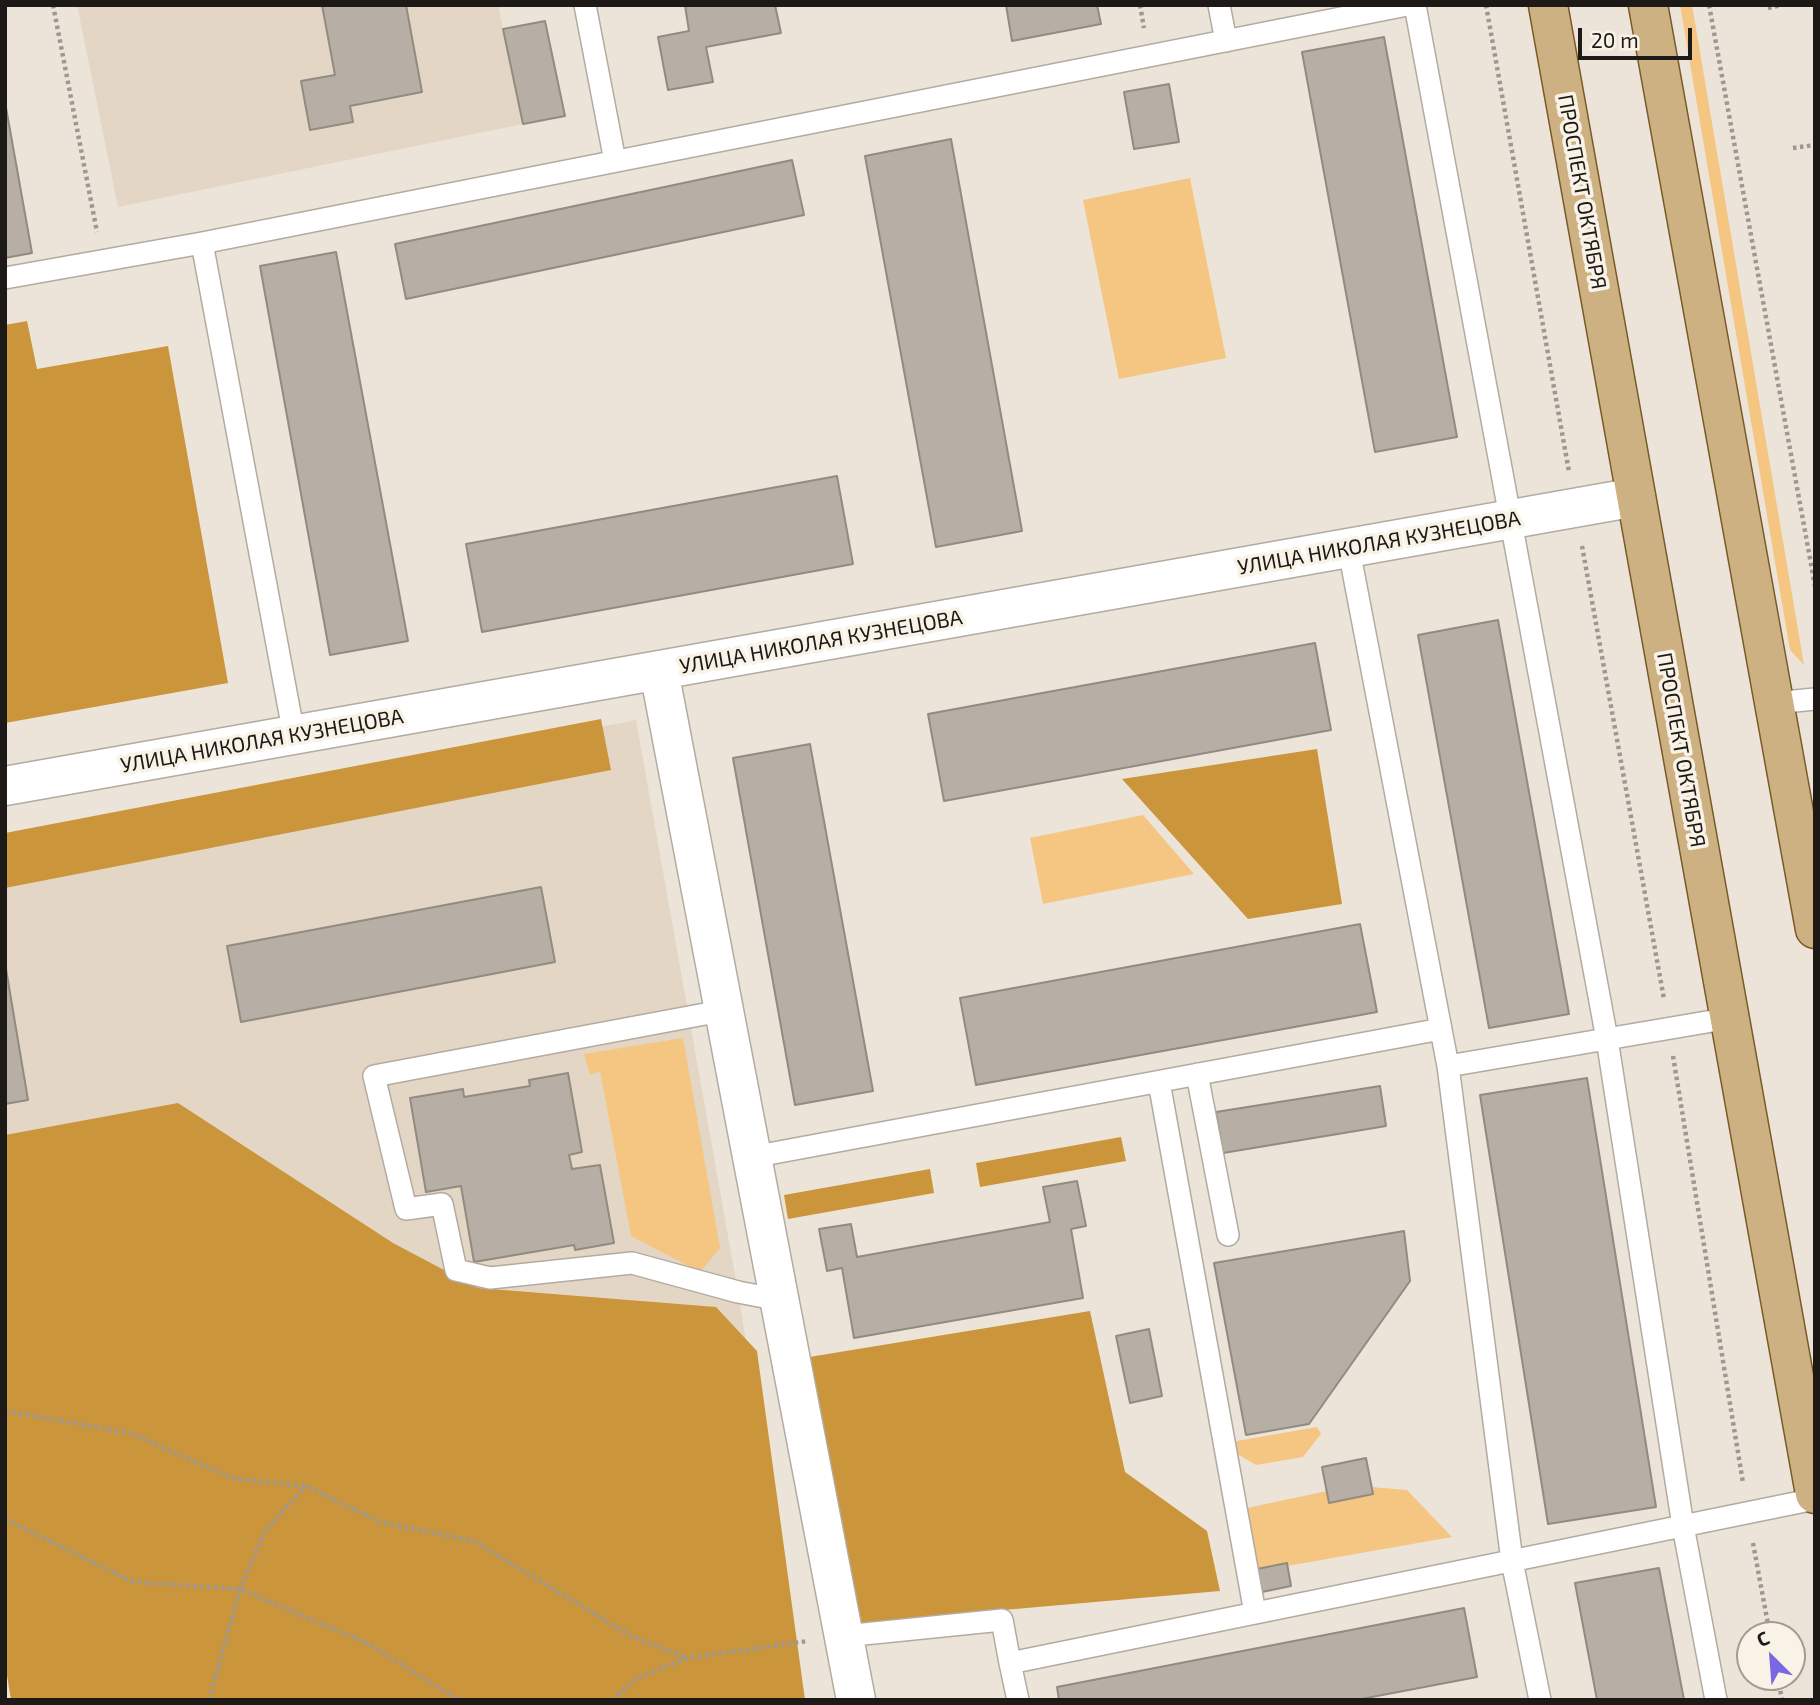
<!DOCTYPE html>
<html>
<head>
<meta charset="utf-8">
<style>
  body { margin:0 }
  #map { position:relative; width:1820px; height:1705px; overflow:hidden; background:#ece4d9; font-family:"Exo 2",sans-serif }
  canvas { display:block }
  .frame { position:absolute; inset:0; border:7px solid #1c1916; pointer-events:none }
  .north { position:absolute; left:1736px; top:1621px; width:70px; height:70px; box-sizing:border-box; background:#f9f2e6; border:2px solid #a19b93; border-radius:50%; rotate:335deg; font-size:19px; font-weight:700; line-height:28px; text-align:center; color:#1c1916 }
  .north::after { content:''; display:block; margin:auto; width:24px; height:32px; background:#7a67e3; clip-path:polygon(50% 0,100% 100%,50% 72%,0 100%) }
  .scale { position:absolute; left:1578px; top:28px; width:114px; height:32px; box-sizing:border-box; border:4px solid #1c1916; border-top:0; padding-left:9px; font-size:21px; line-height:24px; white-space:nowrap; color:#1c1916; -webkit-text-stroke:5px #f9f2e6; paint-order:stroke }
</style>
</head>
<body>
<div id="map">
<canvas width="1820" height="1705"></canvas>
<div class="frame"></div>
<div class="north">С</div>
<div class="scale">20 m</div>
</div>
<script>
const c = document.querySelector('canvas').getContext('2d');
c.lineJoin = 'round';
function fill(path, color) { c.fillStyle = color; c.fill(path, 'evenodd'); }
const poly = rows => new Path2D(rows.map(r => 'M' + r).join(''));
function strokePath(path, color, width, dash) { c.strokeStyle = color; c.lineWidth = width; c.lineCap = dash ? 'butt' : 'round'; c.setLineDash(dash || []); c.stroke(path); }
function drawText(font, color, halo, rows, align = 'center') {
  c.font = font + ' "Exo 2",sans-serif'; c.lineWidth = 7; c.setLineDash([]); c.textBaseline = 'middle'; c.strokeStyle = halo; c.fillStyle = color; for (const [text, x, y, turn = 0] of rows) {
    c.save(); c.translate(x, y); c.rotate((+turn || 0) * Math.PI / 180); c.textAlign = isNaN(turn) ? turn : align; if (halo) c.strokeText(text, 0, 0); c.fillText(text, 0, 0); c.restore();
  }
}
const built = poly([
  [77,5,498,5,523,124,118,207],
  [636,720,738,1292,790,1614,5,1246,5,842]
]);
const green = poly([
  [1680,5,1692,5,1804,665,1790,650],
  [1190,178,1226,358,1119,379,1083,200],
  [1143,815,1194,874,1043,904,1030,838],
  [683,1038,720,1248,700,1272,631,1236,600,1071,590,1075,584,1054],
  [1317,1427,1321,1434,1303,1457,1256,1465,1232,1451,1237,1441],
  [1371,1487,1407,1490,1452,1537,1287,1566,1286,1563,1257,1569,1247,1508,1327,1491,1330,1503,1372,1494]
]);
const forest = poly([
  [27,321,37,369,168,346,228,683,5,723,5,325],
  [601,719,611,770,5,888,5,833],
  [1317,749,1342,904,1248,919,1122,779],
  [178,1103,393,1243,478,1288,716,1307,757,1351,805,1700,11,1700,5,1663,5,1135],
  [1121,1137,1126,1161,980,1187,976,1163],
  [930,1169,934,1193,788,1219,784,1195],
  [1090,1311,1125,1472,1207,1531,1220,1591,856,1623,797,1359]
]);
const building = poly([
  [322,5,406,5,422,92,350,106,353,122,310,130,301,81,335,75,322,5],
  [685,5,775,5,781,33,706,47,713,82,668,90,658,37,689,31,685,5],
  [1006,5,1097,5,1101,24,1012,41,1006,5],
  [545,21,565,116,523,124,503,29,545,21],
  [1384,37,1457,437,1375,452,1302,52,1384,37],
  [1169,84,1179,142,1134,149,1124,92,1169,84],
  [5,102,32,253,5,258,5,102],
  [951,139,1022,531,936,547,865,156,951,139],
  [792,160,804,215,406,299,395,244,792,160],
  [336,252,408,641,330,655,260,266,336,252],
  [837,476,853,564,482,632,466,544,837,476],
  [1498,620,1569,1014,1489,1028,1418,635,1498,620],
  [1315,643,1331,730,944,801,928,714,1315,643],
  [810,744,873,1091,795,1105,733,758,810,744],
  [541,887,555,962,241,1022,227,946,541,887],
  [1360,924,1377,1012,976,1085,960,998,1360,924],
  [5,963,28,1100,5,1104,5,963],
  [568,1073,582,1152,569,1155,572,1169,600,1165,614,1243,575,1250,574,1245,474,1262,461,1186,426,1192,410,1098,463,1089,464,1097,530,1086,529,1080,568,1073],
  [1587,1078,1656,1507,1548,1524,1480,1095,1587,1078],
  [1380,1086,1386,1126,1223,1153,1216,1112,1380,1086],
  [1077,1181,1086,1226,1071,1229,1083,1298,854,1338,842,1268,827,1271,819,1229,851,1224,857,1257,1050,1222,1043,1187,1077,1181],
  [1404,1231,1410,1281,1309,1424,1246,1435,1214,1263,1404,1231],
  [1149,1329,1162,1396,1130,1403,1116,1336,1149,1329],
  [1366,1458,1373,1494,1329,1503,1322,1467,1366,1458],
  [1287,1563,1291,1586,1262,1592,1257,1569,1287,1563],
  [1659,1568,1684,1700,1597,1700,1575,1583,1659,1568],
  [1464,1608,1477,1677,1356,1700,1059,1700,1057,1687,1464,1608]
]);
const path = poly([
  [53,5,97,232],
  [1140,5,1144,28],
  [1486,5,1569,472],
  [1709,5,1815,586],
  [1768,8,1782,5],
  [1793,148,1815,145],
  [1582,546,1664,999],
  [1673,1056,1743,1483],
  [5,1411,130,1433,235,1479,306,1486,380,1522,474,1541,631,1636,687,1658],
  [5,1519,133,1582,240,1589,369,1644,458,1700],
  [1753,1543,1770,1635],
  [1778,1677,1782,1700],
  [209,1700,240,1589,266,1529,306,1486],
  [612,1700,637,1678,687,1658,808,1641]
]);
const lane = poly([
  [585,5,615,161],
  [1219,5,1226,41],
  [1415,5,1607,1039,1683,1526,1716,1700],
  [202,243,294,735],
  [5,278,202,243,1407,5],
  [1349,550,1448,1066,1512,1561,1540,1700],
  [1774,703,1815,699],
  [724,1008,705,1014,374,1076,406,1209,442,1204,456,1270,490,1278,632,1263,738,1292,780,1300],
  [1448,1066,1730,1018],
  [1197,1074,1228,1235],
  [1159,1082,1255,1613],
  [752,1157,1441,1029],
  [844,1636,1002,1620,1010,1663,1815,1499],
  [1010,1663,1018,1700]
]);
const street = poly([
  [659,671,856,1700],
  [5,786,1636,497]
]);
const primary = poly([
  [1548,5,1815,1494],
  [1648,5,1815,929]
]);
const streetNames = [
  ["ПРОСПЕКТ ОКТЯБРЯ",1582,192,80],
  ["УЛИЦА НИКОЛАЯ КУЗНЕЦОВА",1379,543,-10],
  ["УЛИЦА НИКОЛАЯ КУЗНЕЦОВА",821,642,-10],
  ["УЛИЦА НИКОЛАЯ КУЗНЕЦОВА",262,741,-10],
  ["ПРОСПЕКТ ОКТЯБРЯ",1681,750,80]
];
fill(built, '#e3d6c5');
fill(green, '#f4c681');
fill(forest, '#cb953b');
fill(building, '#b7afa5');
strokePath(building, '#928b81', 2);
strokePath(lane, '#b3aba1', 24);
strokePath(street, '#b3aba1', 41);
strokePath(primary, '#795a28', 41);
strokePath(path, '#9f9890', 4.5, [3.5, 3.5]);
strokePath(lane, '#fff', 21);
strokePath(street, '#fff', 38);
strokePath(primary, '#cdb183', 38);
drawText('21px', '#1c1916', '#f9f2e6', streetNames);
</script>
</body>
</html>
